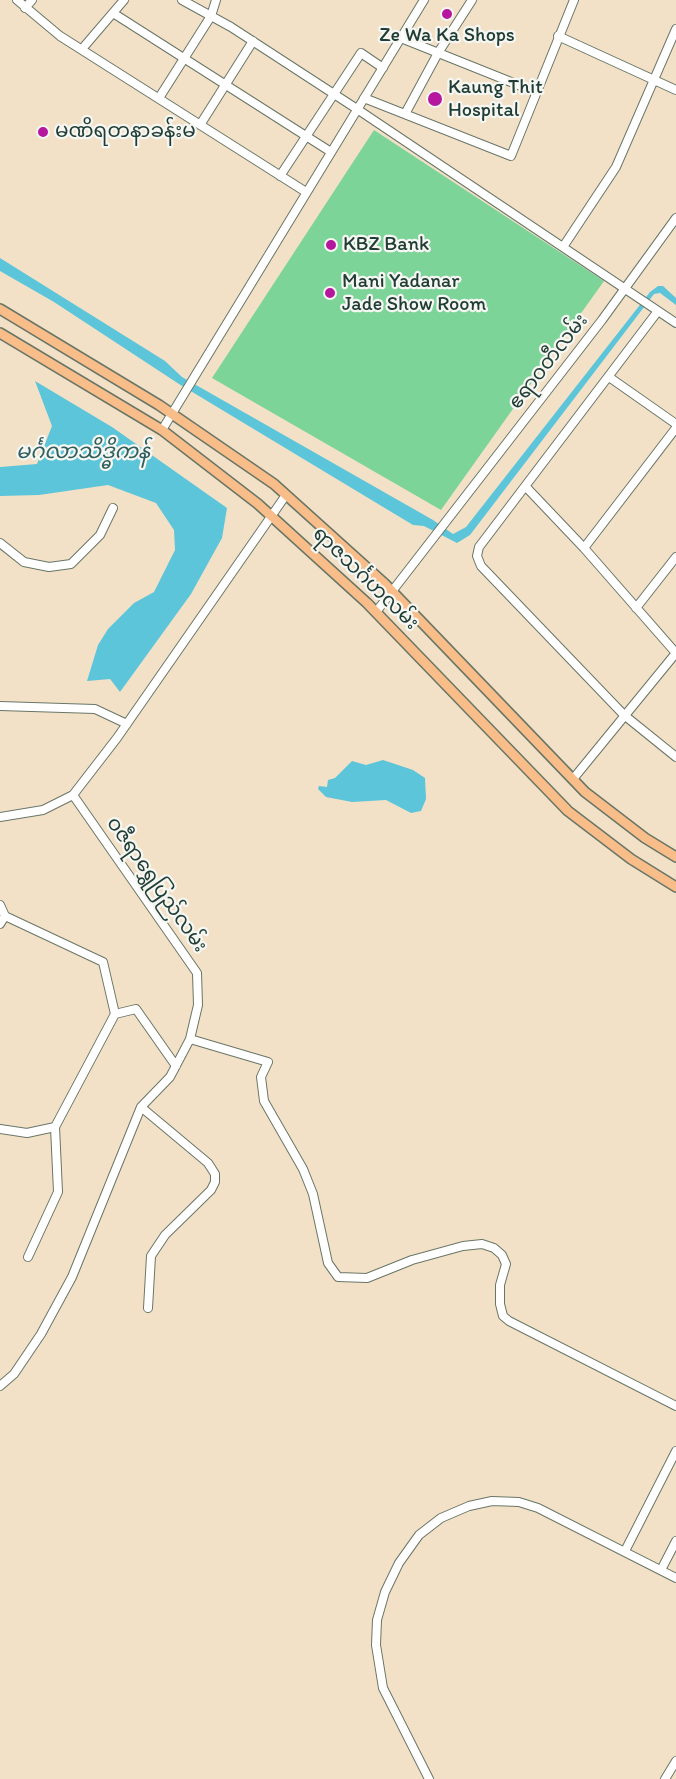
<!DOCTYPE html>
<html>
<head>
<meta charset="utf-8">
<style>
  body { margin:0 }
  canvas { display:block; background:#f2e1c6 }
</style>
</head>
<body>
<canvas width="676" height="1779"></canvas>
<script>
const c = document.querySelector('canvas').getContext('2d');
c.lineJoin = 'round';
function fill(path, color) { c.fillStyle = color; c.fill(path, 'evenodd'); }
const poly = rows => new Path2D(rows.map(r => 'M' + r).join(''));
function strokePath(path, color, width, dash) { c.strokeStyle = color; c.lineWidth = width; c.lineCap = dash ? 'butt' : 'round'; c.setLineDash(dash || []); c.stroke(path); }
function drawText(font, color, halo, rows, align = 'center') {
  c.font = font + ' Itim,"Noto Sans Myanmar",sans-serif'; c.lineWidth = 4.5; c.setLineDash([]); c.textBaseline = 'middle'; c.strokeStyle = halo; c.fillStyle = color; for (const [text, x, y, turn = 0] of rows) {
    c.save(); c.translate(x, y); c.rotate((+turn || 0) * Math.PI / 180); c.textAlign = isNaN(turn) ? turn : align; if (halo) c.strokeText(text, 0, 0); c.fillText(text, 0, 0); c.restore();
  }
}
const green = poly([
  [374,130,604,281,441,510,212,378]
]);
const water = poly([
  [0,258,165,361,182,377,433,520,453,534,466,527,650,292,658,286,663,286,676,298,676,305,660,293,654,294,470,535,457,543,424,526,413,525,179,384,54,302,0,271],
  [35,381,112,427,227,508,222,538,191,594,120,692,110,679,87,681,98,645,108,629,134,603,154,592,175,550,174,530,156,503,108,485,39,495,0,496,0,467,37,464,52,426],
  [383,760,413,770,425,778,426,799,421,811,411,813,386,800,352,802,326,797,318,789,319,786,327,787,328,780,335,778,352,761,366,765]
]);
const minor = poly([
  [17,0,60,36,306,192],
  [182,0,231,27,357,109,676,323],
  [25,8,32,0],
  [113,13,331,152],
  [558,36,676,90],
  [401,38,536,92],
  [82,49,124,0],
  [159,98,211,16,216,0],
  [364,98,511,156,574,0],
  [405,114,438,53,472,0],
  [200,125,253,41],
  [280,176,361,53,383,68],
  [563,247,616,167,676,29],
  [658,311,479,547,477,556,481,566,624,715,676,757],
  [609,377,676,424],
  [162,430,424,0],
  [527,488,584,548,676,653],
  [0,543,24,562,49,567,71,564,100,535,113,508],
  [584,548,676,428],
  [636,608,676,557],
  [376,612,602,320,676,218],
  [0,706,95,709,127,724],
  [573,779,676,653],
  [0,817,43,810,73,795],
  [0,905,5,916,103,962,115,1014],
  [0,924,5,916],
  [190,1039,268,1062,261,1077,264,1101,303,1169,313,1194,328,1263,338,1277,367,1278,412,1260,463,1246,482,1244,494,1248,502,1255,506,1264,500,1285,500,1304,503,1316,509,1321,676,1406],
  [141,1107,208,1163,215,1174,215,1182,211,1190,165,1235,151,1256,148,1308],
  [0,1129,27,1133,55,1127,115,1014,136,1009,176,1066],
  [28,1257,58,1192,55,1127],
  [0,1386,14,1374,41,1334,72,1277,141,1107,170,1077,190,1039,198,1005,197,973,73,795,117,738,286,495],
  [625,1551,676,1451],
  [661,1570,676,1541],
  [429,1779,383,1688,376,1645,377,1620,385,1592,399,1563,419,1535,441,1518,469,1506,492,1501,519,1502,538,1508,676,1578],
  [665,1779,676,1761]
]);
const major = poly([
  [0,309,159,405,274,484,385,584,585,792,645,838,676,857],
  [0,333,162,430,258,504,367,603,568,811,631,859,676,887]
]);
const markers = [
  [447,14,6,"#b5179e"],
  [435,99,8,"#b5179e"],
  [43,132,6,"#b5179e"],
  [331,245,6,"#b5179e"],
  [330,293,6,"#b5179e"]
];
const poiNames = [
  ["Ze Wa Ka Shops",447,36,"center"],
  ["Kaung Thit",448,88],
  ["Hospital",448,111],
  ["မဏိရတနာခန်းမ",55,132],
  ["KBZ Bank",343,245],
  ["Mani Yadanar",342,282],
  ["Jade Show Room",342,305]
];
const streetNames = [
  ["ဧရာဝတီလမ်း",549,362,-52],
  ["ရာဇသင်္ဂဟလမ်း",365,579,44],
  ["ဝဇီရာရွှေပြည်လမ်း",156,885,55]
];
const waterNames = [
  ["မင်္ဂလာသိဒ္ဓိကန်",83,453]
];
fill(green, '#7cd499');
fill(water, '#5dc5d9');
strokePath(minor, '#697667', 10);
strokePath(major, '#697667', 12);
strokePath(minor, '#fff', 8);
strokePath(major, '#f8bd89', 9);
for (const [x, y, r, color] of markers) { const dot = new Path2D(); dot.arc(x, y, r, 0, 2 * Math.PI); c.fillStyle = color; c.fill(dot); strokePath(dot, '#f6f6f2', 2); }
drawText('20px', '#1f3d34', '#f6f6f2', poiNames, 'left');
drawText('20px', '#1f3d34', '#f6f6f2', streetNames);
drawText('italic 21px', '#2e5f5d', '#f6f6f2', waterNames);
</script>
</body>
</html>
